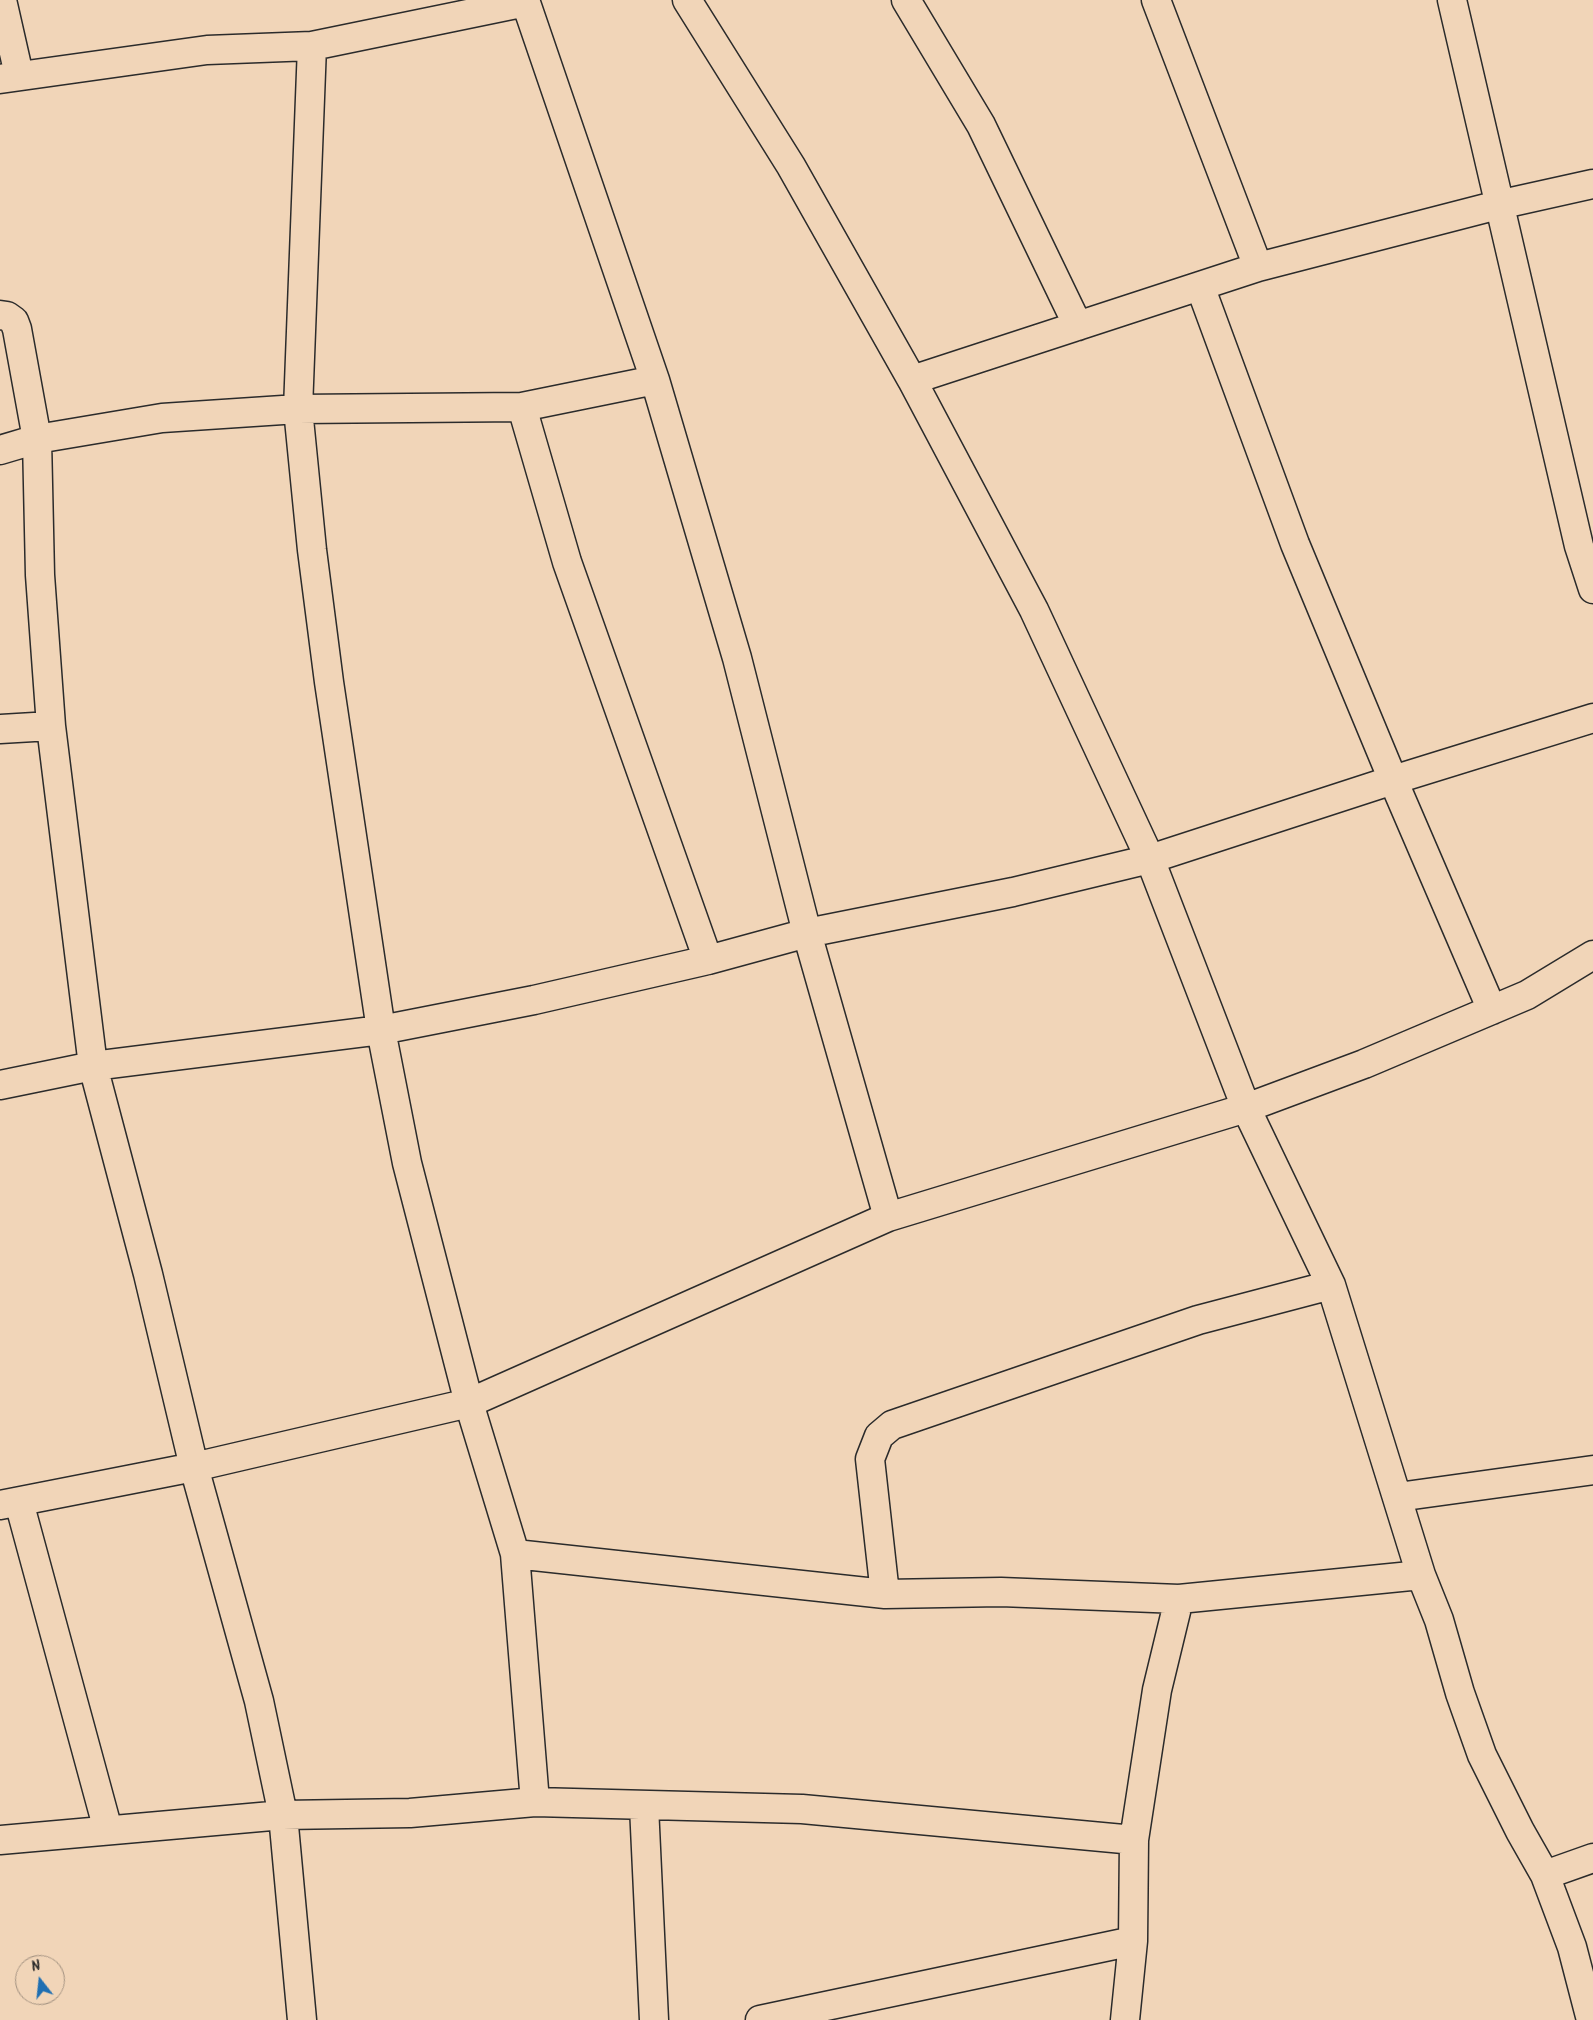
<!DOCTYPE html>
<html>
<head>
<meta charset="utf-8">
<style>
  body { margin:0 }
  #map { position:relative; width:1593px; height:2020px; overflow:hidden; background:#f1d5b8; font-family:Kalam,sans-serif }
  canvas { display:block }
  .north { position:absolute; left:15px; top:1955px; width:50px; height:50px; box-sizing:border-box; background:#f1d5b8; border:1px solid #a29180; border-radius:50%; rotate:344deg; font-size:14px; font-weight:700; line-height:20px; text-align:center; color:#2b2b2b }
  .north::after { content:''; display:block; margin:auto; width:18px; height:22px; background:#1f6fb2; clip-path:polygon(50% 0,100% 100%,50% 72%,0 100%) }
</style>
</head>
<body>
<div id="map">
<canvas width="1593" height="2020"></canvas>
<div class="north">N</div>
</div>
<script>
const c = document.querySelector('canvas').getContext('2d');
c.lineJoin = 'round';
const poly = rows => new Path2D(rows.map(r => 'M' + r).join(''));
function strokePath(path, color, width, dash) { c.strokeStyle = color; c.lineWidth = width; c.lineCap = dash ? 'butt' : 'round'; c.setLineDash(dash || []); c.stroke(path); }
const street = poly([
  [2,0,19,75],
  [525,0,655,380,737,658,807,933,888,1217],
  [687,0,791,166,912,380,1034,610,1150,859,1246,1108,1331,1285,1421,1575,1439,1620,1460,1693,1482,1755,1520,1831,1545,1875,1572,1947,1591,2020],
  [906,0,981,125,1078,326],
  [1156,0,1258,267],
  [1452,0,1579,546,1593,589],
  [312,46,298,409,312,550,329,682,381,1030,407,1163,469,1403,515,1554,535,1802],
  [0,79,207,50,312,46,526,2],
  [1200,286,1295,544,1393,780,1492,1010],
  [0,315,7,316,14,321,17,329,37,439,40,575,51,726,93,1066,148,1274,194,1467,259,1701,283,1815,302,2020],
  [912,380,1258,267,1498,205,1593,184],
  [522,407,567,562,708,960],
  [0,450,37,439,162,418,298,409,522,407,655,380],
  [0,729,51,726],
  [0,1085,93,1066,381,1030,534,1000,708,960,807,933,1013,892,1150,859,1393,780,1593,718],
  [1398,1497,1593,1470],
  [19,1502,108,1830],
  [0,1505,194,1467,469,1403,888,1217,1246,1108,1364,1064,1527,995,1593,955],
  [515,1554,885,1594,1001,1592,1179,1599,1421,1575],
  [885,1594,870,1459,879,1436,892,1425,1198,1320,1331,1285],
  [644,1806,654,2020],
  [0,1840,283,1815,410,1813,535,1802,802,1809,1134,1840],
  [1545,1875,1593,1858],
  [760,2020,1133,1941],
  [1125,2020,1133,1941,1134,1840,1157,1690,1179,1599]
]);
strokePath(street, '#2b2b2b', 31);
strokePath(street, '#f1d5b8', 28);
</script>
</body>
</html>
